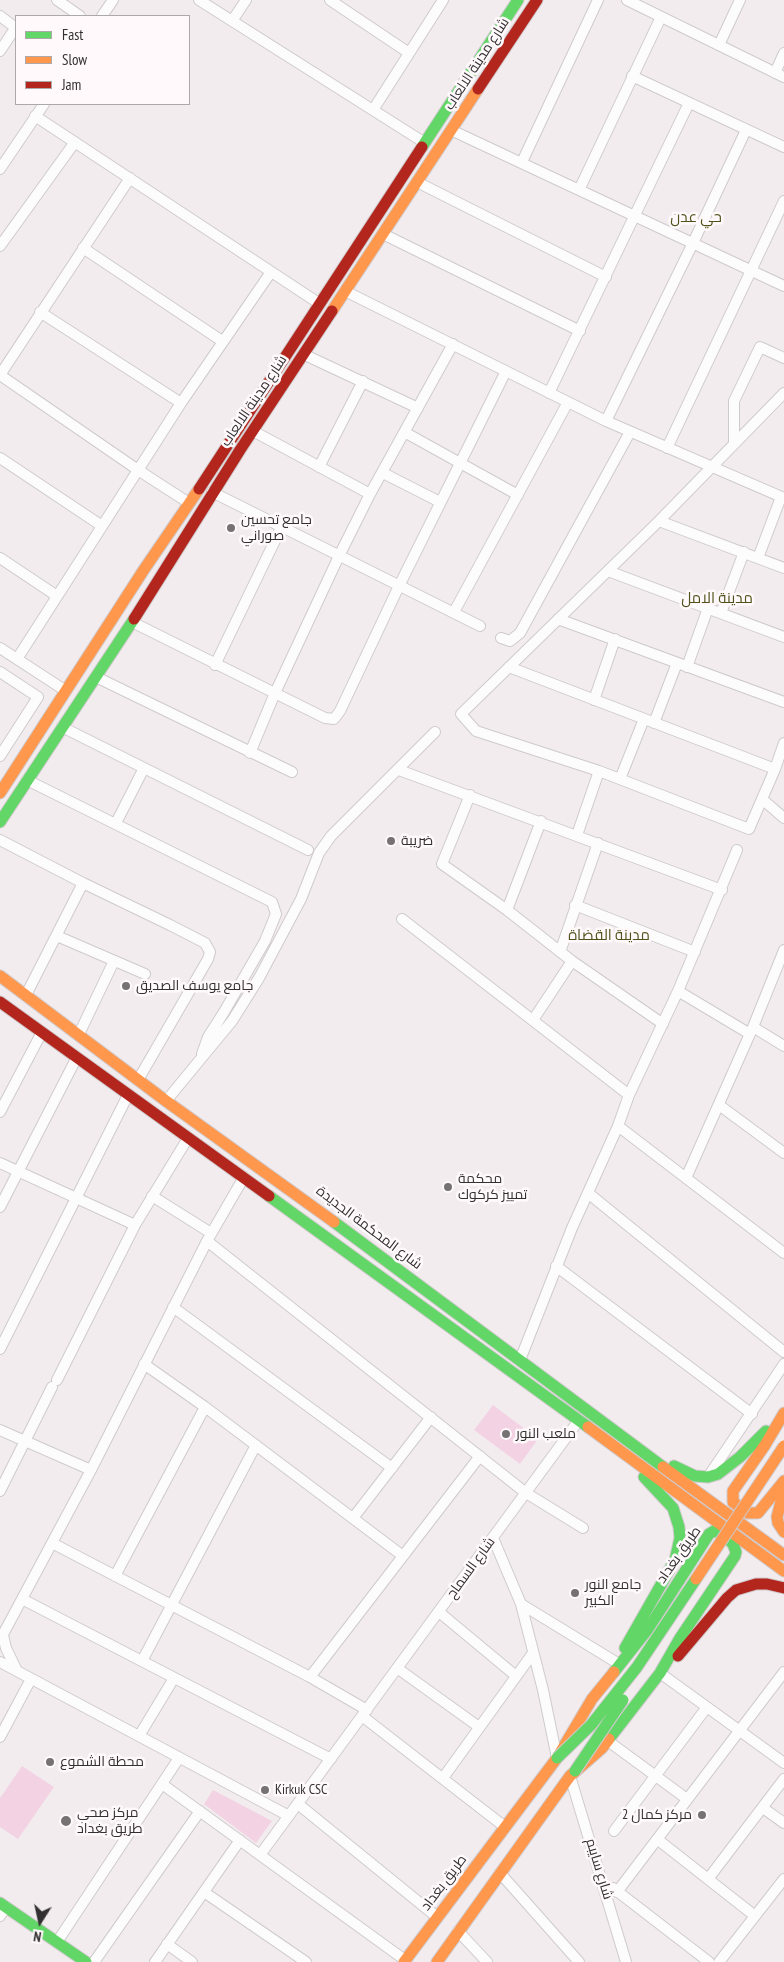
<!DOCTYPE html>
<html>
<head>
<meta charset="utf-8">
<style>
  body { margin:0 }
  #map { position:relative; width:784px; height:1962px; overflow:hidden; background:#f2ecef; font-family:"PT Sans Narrow",sans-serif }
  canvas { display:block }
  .legend { position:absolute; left:15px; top:15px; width:175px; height:90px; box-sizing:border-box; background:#fff9fc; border:1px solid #ada9ab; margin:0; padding:6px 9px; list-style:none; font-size:15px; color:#333031 }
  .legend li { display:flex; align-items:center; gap:10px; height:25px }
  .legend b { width:25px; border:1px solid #ada9ab }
  .north { position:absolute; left:15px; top:1897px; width:50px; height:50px; -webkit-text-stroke:4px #fff9fc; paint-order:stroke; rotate:190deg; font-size:14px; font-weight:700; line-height:20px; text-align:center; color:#333031 }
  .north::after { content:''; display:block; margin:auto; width:18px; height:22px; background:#333031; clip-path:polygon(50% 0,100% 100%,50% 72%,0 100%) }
</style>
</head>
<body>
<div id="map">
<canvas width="784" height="1962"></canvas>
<ul class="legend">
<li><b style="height:6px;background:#63d668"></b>Fast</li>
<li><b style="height:6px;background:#ff974d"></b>Slow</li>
<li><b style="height:6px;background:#b3261e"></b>Jam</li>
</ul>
<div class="north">N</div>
</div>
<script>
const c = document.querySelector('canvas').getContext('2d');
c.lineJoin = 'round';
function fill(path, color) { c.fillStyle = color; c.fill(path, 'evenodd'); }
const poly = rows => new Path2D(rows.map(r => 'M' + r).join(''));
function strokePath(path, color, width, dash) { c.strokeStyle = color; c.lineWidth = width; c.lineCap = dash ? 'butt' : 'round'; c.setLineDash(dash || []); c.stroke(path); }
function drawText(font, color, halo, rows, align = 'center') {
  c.font = font + ' "PT Sans Narrow",Cairo,sans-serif'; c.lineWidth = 5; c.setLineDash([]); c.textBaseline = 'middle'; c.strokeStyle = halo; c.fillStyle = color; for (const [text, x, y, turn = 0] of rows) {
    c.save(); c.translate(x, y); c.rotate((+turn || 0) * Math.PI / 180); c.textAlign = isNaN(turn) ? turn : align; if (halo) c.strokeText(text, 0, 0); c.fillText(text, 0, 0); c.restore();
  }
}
const green = poly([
  [493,1405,538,1439,520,1464,474,1430],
  [22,1766,54,1787,18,1839,0,1827,0,1798],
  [213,1790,272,1821,256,1843,204,1804]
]);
const street = poly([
  [57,0,80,16],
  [199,0,425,143],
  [330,0,409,53],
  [627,0,784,77],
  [0,16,16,28],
  [102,16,113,0],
  [232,21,246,0],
  [719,45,740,0],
  [0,51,16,27],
  [775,73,784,53],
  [632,76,784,147],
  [373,110,443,0],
  [35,116,320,304],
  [451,130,784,286],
  [522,162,598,0],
  [0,169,44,104],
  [130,178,0,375,138,470,189,503],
  [417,182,606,277],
  [579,190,661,17],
  [383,234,580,331],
  [0,246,75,142],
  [83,248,222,341],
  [345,291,606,421,784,498],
  [40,312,181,403],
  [303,354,418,408],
  [549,393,689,103],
  [784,393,659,521,461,714,476,731,599,771,749,829,775,769,784,743],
  [606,421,693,243,746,130],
  [253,431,370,494],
  [406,433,518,495],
  [734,444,734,401,760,347,784,358],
  [667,448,784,201],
  [0,458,102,526],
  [319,467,363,381],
  [383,473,440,502],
  [212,492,480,626],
  [659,521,784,568],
  [0,558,57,596],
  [758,558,781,497],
  [608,571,784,637],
  [454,612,568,402],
  [721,613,744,552],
  [558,619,784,702],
  [132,622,325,718,334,719,340,711,399,586,506,371],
  [501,638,510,641,520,633,630,432],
  [0,648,66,691],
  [17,659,181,403,271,272],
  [215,665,282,526],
  [509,667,775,769],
  [687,667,708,608],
  [0,672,38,697,0,756],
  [96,677,292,772],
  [594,700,615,639],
  [654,723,677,663],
  [62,727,308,850],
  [250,753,275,693,339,556,370,494,453,344],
  [399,770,722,890],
  [620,779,644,719],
  [27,780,272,902,276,914,265,941,224,1012,208,1037,202,1054],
  [470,795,442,864,507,910,572,961,663,1024],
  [762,799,784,818],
  [116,823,144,768],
  [577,835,599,771],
  [0,840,83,883,170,925,205,943,210,952,208,959,138,1080],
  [575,905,695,952],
  [507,910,541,821],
  [402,919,629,1095],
  [57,936,145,974],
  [560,952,598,843],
  [678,991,750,1034],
  [26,995,83,883],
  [533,1020,572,961],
  [753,1027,784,1046],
  [79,1034,114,961],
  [166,1101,232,1021,259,978,301,899,319,853,331,836,435,732],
  [719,1105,784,1153],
  [0,1112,42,1032],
  [618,1126,784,1253],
  [0,1163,135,1225],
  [686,1178,753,1027,784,950],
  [588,1193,784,1352],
  [152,1196,211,1233],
  [0,1207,77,1057],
  [207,1241,526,1493,583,1528],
  [556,1266,752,1414],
  [173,1307,392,1468],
  [0,1349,128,1095],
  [520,1360,572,1228,618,1126,629,1095,678,991,737,850],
  [144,1364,205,1407,403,1556],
  [57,1380,135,1225,188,1138],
  [0,1430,91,1470],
  [708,1477,784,1364],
  [0,1491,52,1387],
  [353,1518,431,1417],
  [493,1538,521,1604,543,1690,557,1758],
  [52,1543,310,1677,367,1710],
  [115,1576,205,1407],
  [22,1599,331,1759],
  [521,1604,619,1664],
  [439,1612,516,1676],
  [3,1635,6,1648,17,1671],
  [0,1640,91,1470,207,1241,244,1177],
  [142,1661,256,1445],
  [0,1662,289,1816],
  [397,1668,479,1727],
  [660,1673,784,1763],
  [310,1677,480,1456],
  [362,1716,505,1827],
  [139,1736,174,1678],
  [0,1737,31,1679],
  [608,1741,687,1799],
  [570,1776,626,1962],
  [443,1778,533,1653],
  [162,1784,405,1960],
  [298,1804,437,1917],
  [763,1808,784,1823],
  [614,1831,707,1707],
  [657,1839,755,1916],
  [260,1855,579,1420],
  [500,1873,579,1962],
  [708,1879,784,1779],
  [613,1888,709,1962],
  [204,1892,306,1962],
  [617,1892,784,1672],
  [0,1916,6,1907],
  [458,1931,487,1962],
  [57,1942,179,1758],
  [167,1944,192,1962],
  [94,1962,200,1811],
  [155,1962,240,1840],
  [719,1962,784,1879]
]);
const fast = poly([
  [422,147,518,0],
  [0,822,134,619],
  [269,1196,588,1427],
  [334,1222,663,1467],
  [674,1466,695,1476,708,1477,718,1474,740,1457,766,1431],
  [625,1648,675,1560,680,1538,679,1527,673,1508,644,1477],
  [609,1739,660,1673,680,1638,735,1556,736,1552,733,1544,721,1533,714,1531,709,1534,648,1629,614,1672],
  [0,1903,86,1962]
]);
const slow = poly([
  [332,311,478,89],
  [0,793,143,571,199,489],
  [0,976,166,1101,334,1222],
  [784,1413,765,1445,733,1491,733,1502,748,1513,758,1513,784,1481],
  [588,1427,784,1571],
  [663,1467,784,1555],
  [784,1490,777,1517,778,1523,784,1532],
  [404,1962,557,1758,592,1699,614,1672],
  [437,1962,570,1776,602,1748,609,1739]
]);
const jam = poly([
  [478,89,537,0],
  [199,489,422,147],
  [134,619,240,450,332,311],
  [0,1002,269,1196],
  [678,1656,727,1598,736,1590,756,1584,767,1584,784,1588]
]);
const fastBridge = poly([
  [557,1758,591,1725,637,1667,696,1579],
  [575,1771,623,1700]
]);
const slowBridge = poly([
  [696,1579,784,1446]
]);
const markers = [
  [231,528,5,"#767274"],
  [391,841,5,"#767274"],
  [126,986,5,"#767274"],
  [448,1187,5,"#767274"],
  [506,1434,5,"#767274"],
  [575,1593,5,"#767274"],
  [50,1762,5,"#767274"],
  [265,1790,5,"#767274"],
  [702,1815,5,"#767274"],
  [66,1821,6,"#767274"]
];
const streetNames = [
  ["شارع مدينة الالعاب",477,64,-57],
  ["شارع مدينة الالعاب",254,401,-56],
  ["شارع المحكمة الجديدة",369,1228,37],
  ["طريق بغداد",679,1555,-55],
  ["شارع السماح",471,1568,-54],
  ["شارع سايبم",599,1869,73],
  ["طريق بغداد",444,1883,-53]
];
const poiNames = [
  ["جامع تحسين",241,520],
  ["صوراني",241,536],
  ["ضريبة",401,841],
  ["جامع يوسف الصديق",136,986],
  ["محكمة",458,1179],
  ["تمييز كركوك",458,1195],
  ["ملعب النور",516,1434],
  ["جامع النور",585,1585],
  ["الكبير",585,1601],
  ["محطة الشموع",60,1762],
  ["Kirkuk CSC",275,1790],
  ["مركز صحي",77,1813],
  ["طريق بغداد",77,1829],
  ["مركز كمال 2",692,1815,"right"]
];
const neighbourhoodNames = [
  ["حي عدن",696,218],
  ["مدينة الامل",717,599],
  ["مدينة القضاة",609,936]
];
fill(green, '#f3d3e3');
strokePath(street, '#cfcacc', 12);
strokePath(fast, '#cfcacc', 13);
strokePath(slow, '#cfcacc', 13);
strokePath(jam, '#cfcacc', 13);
strokePath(street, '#fdfcfd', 10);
strokePath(fast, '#63d668', 11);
strokePath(slow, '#ff974d', 11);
strokePath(jam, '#b3261e', 11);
strokePath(fastBridge, '#cfcacc', 13, []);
strokePath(slowBridge, '#cfcacc', 13, []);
strokePath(fastBridge, '#63d668', 11);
strokePath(slowBridge, '#ff974d', 11);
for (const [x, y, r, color] of markers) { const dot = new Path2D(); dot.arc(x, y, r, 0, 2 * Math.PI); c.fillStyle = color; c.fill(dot); strokePath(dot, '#fff9fc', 2); }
drawText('14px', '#333031', '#fff9fc', streetNames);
drawText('14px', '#333031', '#fff9fc', poiNames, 'left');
drawText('15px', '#4f5319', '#fff9fc', neighbourhoodNames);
</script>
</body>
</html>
